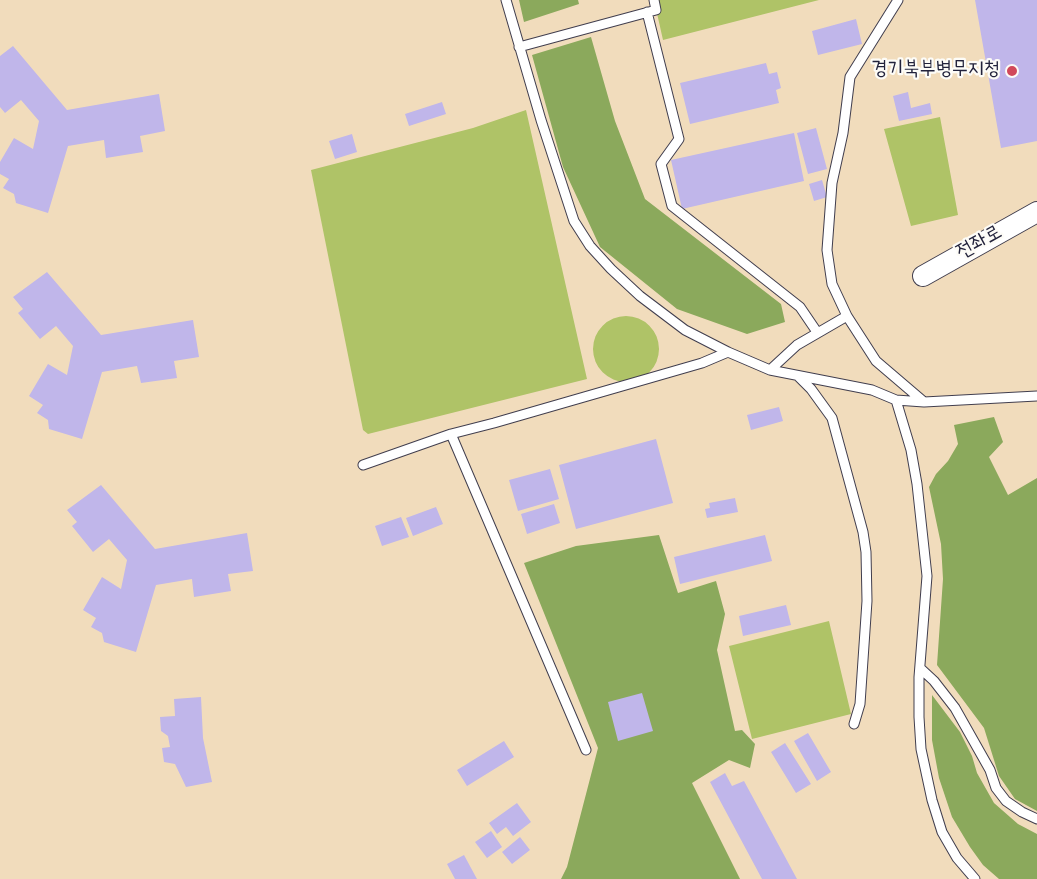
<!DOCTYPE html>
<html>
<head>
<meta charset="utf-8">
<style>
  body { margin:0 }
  canvas { display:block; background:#f1dcbc }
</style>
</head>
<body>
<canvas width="1037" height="879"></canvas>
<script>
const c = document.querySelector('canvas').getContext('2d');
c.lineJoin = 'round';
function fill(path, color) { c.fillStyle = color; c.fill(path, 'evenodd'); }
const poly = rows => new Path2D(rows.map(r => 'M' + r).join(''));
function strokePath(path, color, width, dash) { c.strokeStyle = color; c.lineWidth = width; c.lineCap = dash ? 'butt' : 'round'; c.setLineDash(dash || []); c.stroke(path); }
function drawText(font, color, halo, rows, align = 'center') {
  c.font = font + ' "Indie Flower","Poor Story",sans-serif'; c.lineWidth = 4.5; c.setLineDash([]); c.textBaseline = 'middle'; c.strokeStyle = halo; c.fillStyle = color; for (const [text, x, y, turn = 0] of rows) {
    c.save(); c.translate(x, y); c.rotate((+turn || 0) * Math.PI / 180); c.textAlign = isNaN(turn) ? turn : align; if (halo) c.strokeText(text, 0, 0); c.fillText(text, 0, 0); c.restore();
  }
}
const green = poly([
  [654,0,819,0,663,40],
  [526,110,587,379,368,434,363,430,311,170,473,128],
  [940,117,958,215,911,226,884,129],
  '593 349a33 33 0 1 1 66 0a33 33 0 1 1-66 0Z',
  [829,621,851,714,752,739,729,646]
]);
const forest = poly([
  [519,0,578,0,579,4,524,22],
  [591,37,615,121,645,199,781,304,785,322,747,334,677,309,600,247,563,167,532,55],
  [994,417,1003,442,989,457,1008,495,1037,478,1037,811,1015,799,999,776,984,728,937,665,943,579,941,544,929,487,936,474,948,461,958,444,954,425],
  [659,535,678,593,716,581,725,614,717,650,735,731,742,730,755,744,750,768,729,760,692,783,740,879,561,879,567,867,598,748,524,563,576,546],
  [932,695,960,732,972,756,977,773,994,803,1018,824,1037,834,1037,879,999,879,983,865,970,847,952,817,939,778,932,740]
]);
const building = poly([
  [975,0,1037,0,1037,141,1001,148],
  [856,19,862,44,818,55,812,31],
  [13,46,67,110,159,94,165,131,140,136,143,152,106,158,104,140,68,146,48,213,16,203,14,194,3,188,9,179,0,174,0,162,14,138,33,149,39,121,21,100,5,113,0,107,0,56],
  [766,63,769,74,777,72,781,88,776,90,779,103,690,124,680,83],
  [908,92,911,108,930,103,932,114,899,121,893,96],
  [442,102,446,114,409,126,405,114],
  [816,128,827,169,808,174,797,133],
  [794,133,804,181,682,209,671,160],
  [352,134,357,152,335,159,329,141],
  [822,180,827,197,814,201,809,184],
  [47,272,101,335,193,320,199,357,174,361,177,378,141,383,137,366,102,372,82,439,49,429,48,420,37,413,43,405,29,396,48,364,67,375,73,346,56,326,40,339,18,313,23,309,13,297],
  [779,407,783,421,751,430,747,415],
  [656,439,673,503,576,529,559,465],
  [550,469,559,499,518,511,509,480],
  [101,485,155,549,247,533,253,571,228,574,231,591,194,597,192,579,156,585,136,652,104,642,102,633,91,627,96,618,83,610,102,577,121,589,127,560,109,539,93,552,72,526,77,522,67,510],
  [735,498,738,512,707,518,705,509,710,508,709,503],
  [554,504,560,523,527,534,521,514],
  [436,507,443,524,413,536,406,518],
  [401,517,409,537,382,546,375,526],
  [765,535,772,561,680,584,674,557],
  [786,605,791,625,743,636,739,616],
  [642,693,653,731,618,741,608,702],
  [201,697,203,738,212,782,186,787,175,764,164,762,162,748,170,747,168,736,161,731,160,717,175,716,174,699],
  [808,733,831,772,817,781,794,741],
  [504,741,514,757,467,786,457,770],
  [785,743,811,784,796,793,771,752],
  [725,773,732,786,744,781,797,879,762,879,710,782],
  [517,803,531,822,513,836,506,827,497,834,489,823],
  [491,831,502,847,487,858,475,842],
  [520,837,530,850,512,864,502,852],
  [464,855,477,879,455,879,447,864]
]);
const lane = poly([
  [506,0,541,120,574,221,590,246,611,269,640,296,685,330,728,352,770,370,872,390,896,400,924,402,1037,396],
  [898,0,850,77,843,133,832,183,827,250,832,284,847,316,876,361,924,402],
  [647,12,679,139,661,164,672,206,800,307,817,332],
  [519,47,656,10,654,0],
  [770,370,797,345,847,316],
  [798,376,811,389,832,418,863,532,866,552,867,601,860,704,854,724],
  [896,400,911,450,917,484,927,576,919,677,919,717,921,749,932,800,942,832,957,858,975,879],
  [451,434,586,750],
  [363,465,451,434,494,423,702,363,728,352],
  [920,668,934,681,955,708,990,770,996,788,1006,801,1022,812,1037,819]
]);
const street = poly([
  [923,276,1037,212]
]);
const markers = [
  [1012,71,6,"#d1495b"]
];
const poiNames = [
  ["경기북부병무지청",1000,71]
];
const streetNames = [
  ["전좌로",980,244,-29]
];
fill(green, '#afc367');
fill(forest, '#8ba95c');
fill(building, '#c0b6ea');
strokePath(lane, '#413e4e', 11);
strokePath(street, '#413e4e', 22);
strokePath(lane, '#fff', 9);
strokePath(street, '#fff', 20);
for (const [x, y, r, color] of markers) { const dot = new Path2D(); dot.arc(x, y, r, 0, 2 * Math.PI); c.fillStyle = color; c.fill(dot); strokePath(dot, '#fdfcf7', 2); }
drawText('20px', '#22223b', '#fdfcf7', poiNames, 'right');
drawText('20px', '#22223b', '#fdfcf7', streetNames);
</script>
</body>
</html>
